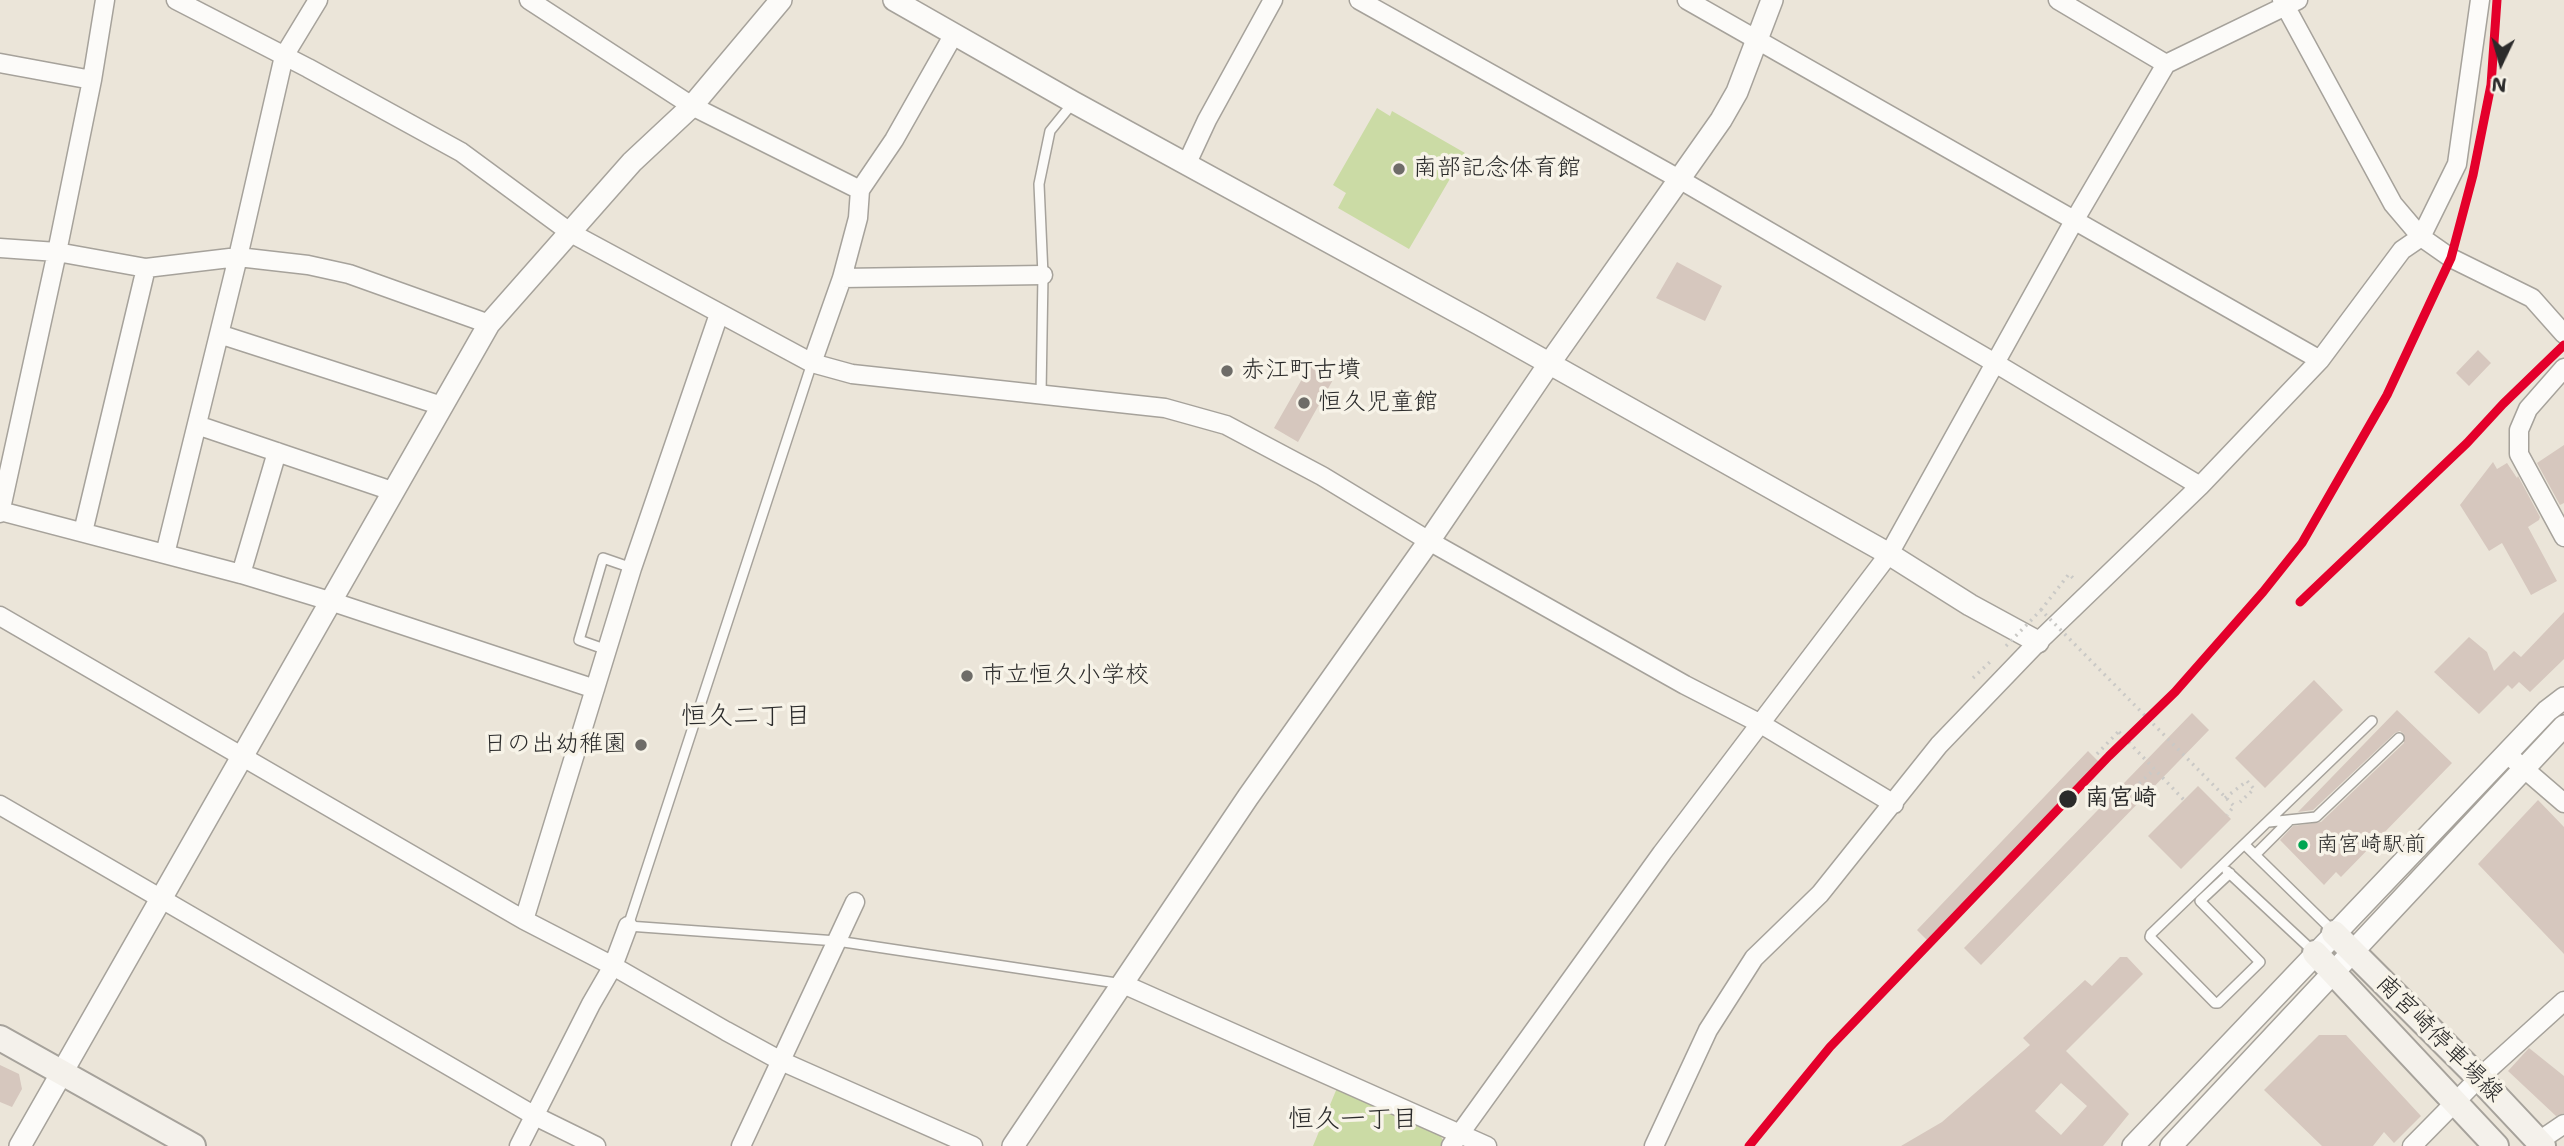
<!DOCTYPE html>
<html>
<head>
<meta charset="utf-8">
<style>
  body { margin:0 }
  #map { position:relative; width:2564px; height:1146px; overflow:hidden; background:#ebe5d9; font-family:"Shantell Sans",sans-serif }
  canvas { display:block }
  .north { position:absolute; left:2466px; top:28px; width:70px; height:70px; -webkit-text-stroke:5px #f7f3e8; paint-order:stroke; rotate:185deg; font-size:19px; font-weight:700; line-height:28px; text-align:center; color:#2b2b2b }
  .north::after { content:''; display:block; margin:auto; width:24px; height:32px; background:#2b2b2b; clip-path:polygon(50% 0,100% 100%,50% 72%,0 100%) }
</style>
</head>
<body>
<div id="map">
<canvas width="2564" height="1146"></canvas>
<div class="north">N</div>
</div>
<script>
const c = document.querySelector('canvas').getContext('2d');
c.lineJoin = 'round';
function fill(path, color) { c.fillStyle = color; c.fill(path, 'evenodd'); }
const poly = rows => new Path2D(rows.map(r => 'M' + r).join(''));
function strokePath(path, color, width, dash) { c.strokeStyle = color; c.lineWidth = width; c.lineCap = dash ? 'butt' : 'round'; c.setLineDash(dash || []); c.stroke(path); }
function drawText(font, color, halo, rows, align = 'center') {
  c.font = font + ' "Shantell Sans","Klee One",sans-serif'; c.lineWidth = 7; c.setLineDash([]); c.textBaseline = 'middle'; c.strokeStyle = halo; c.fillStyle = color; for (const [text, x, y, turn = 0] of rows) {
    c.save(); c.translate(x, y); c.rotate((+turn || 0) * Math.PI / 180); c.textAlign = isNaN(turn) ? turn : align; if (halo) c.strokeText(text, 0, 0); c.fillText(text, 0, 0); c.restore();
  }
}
const green = poly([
  [1377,108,1390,116,1392,111,1465,153,1409,249,1338,208,1346,193,1333,185],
  [1337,1088,1438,1132,1443,1140,1441,1146,1313,1146]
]);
const building = poly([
  [1677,262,1722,286,1705,321,1656,298],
  [2478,350,2491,363,2469,386,2456,373],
  [1310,365,1334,378,1298,442,1274,428],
  [2564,445,2564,503,2560,505,2537,463],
  [2493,462,2497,469,2507,463,2517,478,2518,476,2540,517,2539,520,2528,527,2557,581,2531,595,2502,543,2489,551,2460,505],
  [2564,612,2564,659,2530,692,2519,682,2512,689,2508,685,2479,714,2434,672,2469,637,2487,652,2494,671,2514,651,2521,657],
  [2314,680,2343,710,2265,788,2235,758],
  [2397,710,2452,763,2341,877,2336,872,2324,885,2280,840,2293,826,2321,822,2404,743,2404,734,2400,731,2395,733,2313,810,2298,812],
  [2192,713,2209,730,1981,965,1964,948],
  [2088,751,2100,763,1928,941,1917,930],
  [2198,786,2231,819,2181,869,2148,836],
  [2538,800,2564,827,2564,954,2478,864],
  [2120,957,2127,957,2143,974,2066,1051,2129,1114,2103,1146,1901,1146,1942,1122,2030,1045,2023,1038,2085,980,2092,986],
  [2061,1083,2087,1106,2061,1135,2035,1111],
  [2319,1035,2346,1035,2421,1116,2394,1143,2384,1132,2373,1146,2322,1146,2264,1090],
  [2529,1048,2564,1076,2564,1113,2556,1116,2508,1071],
  [0,1065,19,1074,22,1089,12,1107,0,1102]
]);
const path = poly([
  [2041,610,2069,574,2075,580],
  [1973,678,1992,660],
  [2119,732,2184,800],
  [2097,754,2119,731],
  [2134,788,2155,769],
  [2225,798,2247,781,2254,789,2240,802]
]);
const service = poly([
  [812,363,628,926,837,941,1123,984],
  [1041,394,1043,275,1039,184,1050,131,1072,104],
  [607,650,579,640,603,558,632,568],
  [2269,822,2316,817,2399,738],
  [2245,845,2334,932],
  [2255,855,2290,820],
  [2227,871,2314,952],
  [2230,873,2200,901,2260,962,2218,1003,2215,1003,2150,937,2151,934,2372,721]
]);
const minor = poly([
  [176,0,308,68,461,152,571,233,812,363,852,374,1165,408,1226,425,1322,476,1429,541,1685,685,1761,724,1894,804],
  [529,0,692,106,860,190],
  [1359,0,1679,179,1995,363,2200,486],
  [1687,0,2320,360],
  [2058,0,2166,64],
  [2282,0,2393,204,2421,237,2451,258,2532,298,2564,334],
  [0,63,92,80],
  [1187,163,1207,120,1273,0],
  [0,248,57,252,146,268,238,257,308,265,349,274,489,324],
  [842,278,1043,275],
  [219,334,442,406],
  [812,363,842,278,858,218,860,190,894,140,954,34],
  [2564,368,2528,409,2519,430,2519,454,2564,537],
  [197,425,392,491],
  [0,511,241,574,333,602,595,689],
  [0,513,57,252,92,80,105,0],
  [83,532,146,268],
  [165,554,238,257,284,56,318,0],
  [241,574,277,452],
  [0,616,524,920,613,966,726,1031,781,1061,973,1146],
  [2514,760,2564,803],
  [0,805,535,1116,596,1146],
  [524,920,632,568,719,314],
  [1123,984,1487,1146],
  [2539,1141,2564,1124],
  [519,1146,591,1004,613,966,628,926],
  [741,1146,855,902],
  [1451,1146,1662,853,1889,554,2074,221,2166,64,2298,0],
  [1654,1146,1708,1030,1754,958,1820,894,1939,745,2038,642,2200,486,2320,360,2402,250,2421,237,2457,164,2480,0],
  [2412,1146,2479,1078,2564,1001]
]);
const tertiary = poly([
  [894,0,1073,102,1479,324,1889,554,1970,605,2038,642],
  [20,1146,489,324,632,162,692,106,781,0],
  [1013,1146,1248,797,1429,541,1549,364,1721,120,1737,92,1772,0],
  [2133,1146,2547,711,2564,698],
  [2171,1146,2564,726]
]);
const secondary = poly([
  [2334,933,2479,1078,2543,1146],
  [2315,953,2496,1146],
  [0,1038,193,1146]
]);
const pathBridge = poly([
  [2006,646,2041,610,2234,806,2227,815]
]);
const rail1 = poly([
  [2300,602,2467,443,2503,404,2564,345],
  [1749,1146,1830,1047,2109,756,2175,692,2263,592,2302,543,2387,395,2451,258,2473,175,2491,85,2497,0]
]);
const markers = [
  [1399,169,7,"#6e6c68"],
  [1227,371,7,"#6e6c68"],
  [1304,403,7,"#6e6c68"],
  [967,676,7,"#6e6c68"],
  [641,745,7,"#6e6c68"],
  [2068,799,10,"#2b2b2b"],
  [2303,845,6,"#00a651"]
];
const busNames = [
  ["南宮崎駅前",2316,845]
];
const poiNames = [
  ["南部記念体育館",1413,169],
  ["赤江町古墳",1241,371],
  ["恒久児童館",1318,403],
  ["市立恒久小学校",981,676],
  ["日の出幼稚園",627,745,"right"]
];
const stopNames = [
  ["南宮崎",2085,799]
];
const streetNames = [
  ["南宮崎停車場線",2439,1039,45]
];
const neighbourhoodNames = [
  ["恒久二丁目",746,717],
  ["恒久一丁目",1353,1120]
];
fill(green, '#cbdba5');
fill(building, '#d6c7be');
strokePath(service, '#a6a29b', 12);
strokePath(minor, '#a6a29b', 21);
strokePath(tertiary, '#a6a29b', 24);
strokePath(secondary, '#a6a29b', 28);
strokePath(path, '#cac9c6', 3.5, [2, 5]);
strokePath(service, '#fcfbf9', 9);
strokePath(minor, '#fcfbf9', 18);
strokePath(tertiary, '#fcfbf9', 21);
strokePath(secondary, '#f4f1eb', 24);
strokePath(pathBridge, '#cac9c6', 3.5, [2, 5]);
strokePath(rail1, '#e4002b', 9);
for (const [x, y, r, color] of markers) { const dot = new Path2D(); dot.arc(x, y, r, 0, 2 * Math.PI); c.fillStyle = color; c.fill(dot); strokePath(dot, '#f7f3e8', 2.5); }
drawText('22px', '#2b2b2b', '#f7f3e8', busNames, 'left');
drawText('24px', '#2b2b2b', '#f7f3e8', poiNames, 'left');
drawText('bold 24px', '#2b2b2b', '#f7f3e8', stopNames, 'left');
drawText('24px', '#2b2b2b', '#f7f3e8', streetNames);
drawText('26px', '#2b2b2b', '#f7f3e8', neighbourhoodNames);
</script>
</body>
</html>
